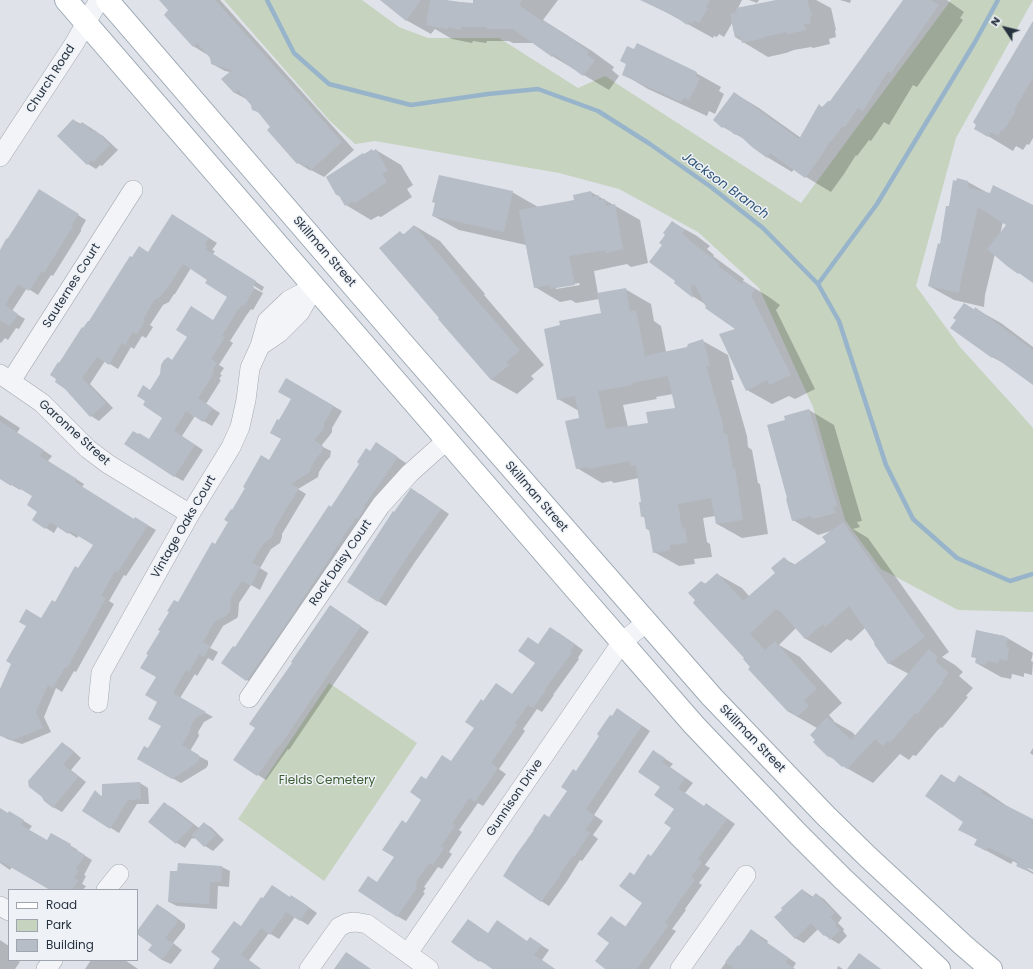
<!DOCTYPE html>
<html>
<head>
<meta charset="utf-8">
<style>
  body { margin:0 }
  #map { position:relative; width:1033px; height:969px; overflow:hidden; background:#dfe3e9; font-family:Poppins,sans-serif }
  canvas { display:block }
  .legend { position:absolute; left:8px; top:889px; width:130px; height:72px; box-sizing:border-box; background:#eef2f6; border:1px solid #9ea5ae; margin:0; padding:5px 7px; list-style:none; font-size:12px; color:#273241 }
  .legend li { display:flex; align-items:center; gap:8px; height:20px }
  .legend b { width:20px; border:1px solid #9ea5ae }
  .north { position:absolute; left:985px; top:8px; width:40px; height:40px; -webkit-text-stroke:3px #eef2f6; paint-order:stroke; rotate:305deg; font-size:11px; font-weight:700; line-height:16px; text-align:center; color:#273241 }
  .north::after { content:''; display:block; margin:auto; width:14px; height:18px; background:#273241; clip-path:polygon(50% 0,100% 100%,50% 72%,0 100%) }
</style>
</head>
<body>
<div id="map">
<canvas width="1033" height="969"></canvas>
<ul class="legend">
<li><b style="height:5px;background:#fff"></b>Road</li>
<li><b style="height:11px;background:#c6d3bf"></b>Park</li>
<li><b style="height:11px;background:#b6bdc6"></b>Building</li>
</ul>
<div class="north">N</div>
</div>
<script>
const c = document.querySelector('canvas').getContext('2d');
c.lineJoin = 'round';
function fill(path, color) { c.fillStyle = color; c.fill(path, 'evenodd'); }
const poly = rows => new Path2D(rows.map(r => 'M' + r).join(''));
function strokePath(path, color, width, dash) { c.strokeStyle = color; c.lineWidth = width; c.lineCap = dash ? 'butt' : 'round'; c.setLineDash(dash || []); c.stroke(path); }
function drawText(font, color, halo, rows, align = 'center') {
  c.font = font + ' Poppins,sans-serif'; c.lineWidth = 3; c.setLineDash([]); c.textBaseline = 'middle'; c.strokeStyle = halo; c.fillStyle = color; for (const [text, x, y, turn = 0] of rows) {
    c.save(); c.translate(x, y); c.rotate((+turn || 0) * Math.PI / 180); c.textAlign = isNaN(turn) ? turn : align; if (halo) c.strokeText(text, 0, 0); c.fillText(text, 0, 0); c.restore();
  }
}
const green = poly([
  [224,0,362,0,399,27,428,38,499,38,578,88,605,76,801,203,951,0,1033,0,956,138,916,286,960,347,1018,411,1033,428,1033,612,958,610,881,569,845,520,813,407,759,288,698,232,619,189,559,173,375,141,355,144,329,120],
  [329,683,417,743,324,881,238,819]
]);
const shadow = poly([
  [163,0,220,0,354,150,324,177,311,170,311,171,298,163,272,127,259,113,253,109,252,104,248,100,235,93,223,79,230,72,225,71,212,64,211,57,207,53,206,54,193,46],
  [381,0,440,0,474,4,474,0,558,0,543,20,592,51,614,67,612,70,619,76,609,90,552,56,534,43,513,43,509,41,487,41,486,43,473,41,472,43,452,39,435,29,431,34,406,20],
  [653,0,742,0,738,8,780,0,816,0,831,8,836,30,835,30,836,37,829,39,830,44,813,48,811,47,794,50,786,53,768,57,743,42,742,41,735,37,732,23,724,37,719,34,717,37,714,36,713,38,651,4],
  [749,0,759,0,757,3],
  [840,0,851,0,850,3],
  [904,0,947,0,964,12,960,18,963,20,917,87,913,85,889,125,884,122,871,141,869,140,857,156,856,155,844,174,831,192,806,177,794,169,792,172,767,157,746,140,723,127,714,120,734,93,759,108,801,138,823,108,830,102],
  [1033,22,1033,138,1029,145,1027,144,1023,150,1016,146,1013,151,988,136],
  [696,73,721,87,719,91,724,94,715,114,709,111,707,116,648,89,623,74],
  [73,120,81,124,83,123,91,128,95,131,103,136,118,150,102,166,100,165,96,169,88,164],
  [376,150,401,165,413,185,407,189,412,197,381,217,378,216,371,220,346,205,341,197,337,195,327,177,365,155],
  [958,179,968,182,988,193,1033,206,1033,282,1007,265,995,254,985,295,984,307,954,300,929,286,941,245],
  [1003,222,1007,224,1000,234],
  [512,192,538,207,576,201,591,192,640,220,648,263,631,267,627,264,594,271,598,294,625,289,651,304,654,321,661,326,666,352,688,348,703,341,728,355,734,380,731,380,747,436,748,447,752,450,758,483,760,484,768,534,742,538,717,524,715,516,703,518,707,542,710,544,712,557,694,559,695,564,679,566,654,552,650,531,647,529,645,518,642,516,642,503,639,478,614,483,611,481,602,483,577,468,580,419,579,411,558,399,602,313,599,299,576,303,571,300,560,302,535,287,526,245,459,230,433,216],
  [579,283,580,285,556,289,556,287],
  [673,394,676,409,649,424,628,427,623,405,657,399,656,397],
  [48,196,86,220,81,229,81,231,53,276,51,275,38,295,27,288,12,311,25,319,19,329,16,328,8,340,5,338,1,343,0,342,0,252],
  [181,220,217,243,212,250,215,251,213,254,264,287,262,291,251,284,250,286,263,293,253,310,251,309,246,316,230,341,233,343,219,365,224,368,220,374,222,375,219,379,221,380,206,404,220,413,212,426,195,416,182,436,203,450,183,481,174,476,149,440,164,418,150,391,172,361,214,321,228,297,209,279,191,268,175,294,174,294,169,302,163,305,150,325,153,327,146,338,142,336,134,349,131,347,118,369,105,361,90,384,113,408,99,421,91,416,60,364,84,329,149,253],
  [672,222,697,236,710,246,707,249,714,255,713,256,744,279,743,281,769,297,780,305,776,310,815,389,795,399,789,396,772,404,747,390,737,330,705,304,694,297,675,283,677,281,664,245,666,235],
  [415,226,440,241,485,294,484,295,544,365,531,376,534,379,517,394,492,380,439,319,441,318,400,232,405,235],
  [965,304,975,310,976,309,1001,323,1033,347,1033,384,1005,364,992,357,957,320],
  [287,379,342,411,332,428,332,432,330,435,321,446,331,451,330,457,326,461,319,472,318,477,298,489,306,494,282,534,282,537,280,543,271,549,260,568,268,573,260,590,251,585,239,603,238,616,237,618,223,626,210,648,218,652,213,661,208,658,197,676,195,674,180,698,213,717,204,722,198,732,199,736,190,751,208,761,208,765,206,768,181,783,138,759,148,750,163,726,159,702,157,677,178,603,216,546,230,522,233,511,269,461,282,439,279,421,292,399],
  [809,410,834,425,862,521,857,522,860,527,853,529,868,538,949,652,942,657,955,665,963,672,959,676,973,688,966,696,968,697,942,728,941,727,937,731,916,756,913,755,909,760,900,754,873,783,843,766,836,760,828,756,817,740,817,728,789,712,749,669,751,667,702,582,706,584,717,574,742,588,750,597,777,573,784,559,796,565,828,543,831,531,818,535,793,520,788,499,787,421],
  [796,628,806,639,831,653,847,639,851,641,865,628,888,663,909,674,856,736,852,732,833,721,834,721,829,715,842,703,800,657,779,645],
  [0,415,20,428,17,433,52,456,48,461,84,484,82,487,134,520,144,523,156,530,126,576,124,575,109,601,114,604,76,672,74,671,62,692,56,688,44,717,51,732,22,744,7,739,0,735,0,691,45,621,55,603,94,545,79,535,77,538,58,526,54,533,33,520,39,511,34,496,21,488,20,490,0,478],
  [385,449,406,463,255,685,247,680,235,648,331,508],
  [420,494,449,514,415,562,386,606,378,601],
  [331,606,369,632,289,750,288,749,266,780,234,760,256,728,293,663],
  [977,631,1004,636,1033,653,1031,661,1033,662,1032,675,1024,673,1024,677,1012,674,1011,679,1001,677,976,663,977,659,972,656],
  [559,633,583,650,578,658,579,659,553,695,554,695,542,712,537,709,523,729,525,731,499,769,506,774,483,806,478,803,459,830,462,832,449,852,452,854,442,869,438,867,424,887,426,888,423,892,425,893,406,921,397,916,377,883,395,857,406,824,423,799,426,780,451,762,475,728,484,702,496,684,513,695,536,663,539,645],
  [625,714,650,731,594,815,603,821,593,835,598,839,582,861,580,860,567,881,549,906,541,901,549,818,569,790,576,772,612,717],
  [62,743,70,748,81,758,71,770,86,782,62,812,53,807],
  [1033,748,1033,755,1030,753],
  [661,756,673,764,670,767,693,783,685,793,704,807,714,809,735,824,705,865,710,868,699,883,702,885,685,909,686,910,672,929,676,931,649,969,607,969,610,943,619,922,626,927,643,903,634,876,651,857,672,828,676,809,661,787],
  [942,775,955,783,960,776,985,791,1007,806,1033,820,1033,870,1024,865,1023,866,1033,872,1033,874,1017,865,1018,864,1013,861,1011,864,976,845,978,840,960,830,964,822],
  [140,783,148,788,149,804,137,804,119,833,111,828,95,792,103,797],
  [164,803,173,808,199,828,204,823,212,828,224,840,213,851,205,846,196,837,194,839,192,838,185,848,177,843],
  [0,810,8,814,9,812,32,826,29,830,47,841,51,834,78,850,77,851,92,860,84,875,86,876,82,884,86,886,83,890,51,890,12,867,10,870,0,863],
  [222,867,230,871,229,887,218,886,217,909,177,906,169,902],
  [803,890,813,897,816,894,824,899,842,918,838,923,844,929,843,931,847,936,839,944,824,935,818,929,804,943,795,938],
  [290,898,300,901,317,913,308,925,295,917,279,939,269,933,249,960,261,969,215,969,242,926],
  [158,905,166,910,185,924,185,928,173,943,182,950,171,964,162,960,149,950,153,945,137,933],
  [751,930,768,941,767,943,796,963,793,968,795,969,721,969,738,946,739,947],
  [488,933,531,944,530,938,549,950,542,960,555,969,496,969,480,961,453,942],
  [0,940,9,946,9,960,18,960,18,961,20,962,15,969,0,969],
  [91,960,125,960,138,969,85,969],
  [838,966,843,969,837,969]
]);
const stream = poly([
  [267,0,294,53,329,84,411,105,488,94,538,89,598,111,650,144,711,187,763,228,818,284,839,321,886,465,913,519,957,558,1010,581,1033,574],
  [818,284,877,204,975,42,998,0]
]);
const building = poly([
  [159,0,215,0,342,142,311,170,307,165,304,167,300,162,297,164,267,130,270,127,258,112,252,110,251,105,238,90,234,93,221,79,232,70,211,64,210,58,197,43,193,47,164,15,168,10],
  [380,0,421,0,406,21],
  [430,0,446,0,460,2,473,3,473,0,522,0,519,5,543,22,544,21,566,36,567,35,589,52,587,55,595,60,583,76,553,54,552,57,513,29,487,29,487,27,461,27,461,30,448,27,447,29,426,25],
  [640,0,710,0,706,7,708,8,699,23,694,20,692,24,689,22,687,25,676,17],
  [776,0,807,0,812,15,810,16,811,23,804,24,806,30,787,34,787,32,768,36,760,39,742,43,740,36,735,37,730,14,737,12,736,8],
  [903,0,931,0,939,5,891,73,888,71,863,111,858,108,845,127,843,126,831,142,830,141,819,159,805,178,770,153,767,158,752,147,737,133,735,135,724,126,722,128,713,120,734,92,799,139,819,104,822,107,828,101,830,101,860,60],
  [1033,21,1033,78,1014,110,1016,111,1003,131,1001,130,998,136,991,132,988,137,974,129,976,125,973,122],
  [637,43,697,72,695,76,700,78,689,100,684,97,681,102,622,75,626,64,620,61,627,46,634,49],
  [73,119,79,125,82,122,93,132,95,130,110,145,93,162,91,160,87,165,57,136],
  [372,149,373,151,376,149,388,171,382,174,387,182,355,203,353,201,345,206,338,194,336,195,326,177,363,153,364,154],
  [439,175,513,191,504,232,432,216,435,203,432,202],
  [957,178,968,181,967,186,969,186,969,188,990,193,993,185,1033,205,1033,283,1019,273,1018,274,1007,266,987,249,1006,225,978,207,961,280,959,293,928,286,938,243,940,244,946,206,949,206,953,180,956,181],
  [39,189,79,214,72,224,73,226,44,273,42,271,29,291,18,284,5,305,18,314,10,326,0,320,0,250,6,239,8,238],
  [591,191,592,197,599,195,599,200,605,199,606,206,615,204,623,249,605,253,605,250,569,256,575,285,550,289,550,285,534,288,519,210,574,200,573,195],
  [172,214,209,238,205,244,207,246,205,249,256,281,253,287,255,288,244,306,242,305,237,311,222,336,225,337,211,359,217,363,213,369,214,370,212,374,213,375,198,398,213,408,203,422,186,411,174,431,195,445,174,477,124,444,133,431,138,434,139,433,149,439,162,418,143,405,145,401,137,396,143,385,150,390,160,374,161,365,164,360,168,357,172,360,187,337,176,330,191,306,213,320,227,297,205,283,207,280,183,264,166,290,165,290,160,297,154,300,143,320,145,321,137,334,133,332,125,345,122,343,109,365,97,357,82,378,106,403,90,417,65,389,55,382,56,379,50,375,58,362,59,363,82,327,83,328,88,321,89,321,130,256,132,257,139,246,148,252],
  [672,221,685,230,682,234,689,239,689,240,720,264,718,266,742,284,744,281,755,289,751,295,791,375,769,385,767,380,746,391,719,334,735,329,705,308,706,307,695,285,691,286,693,298,674,283,675,281,649,262,662,245,659,243,665,235,663,233],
  [414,225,460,279,459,280,520,350,506,362,509,365,491,380,438,319,439,318,379,248,400,231,403,235],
  [626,288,630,311,636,310,645,356,687,347,688,344,703,339,710,366,706,366,722,421,724,434,727,434,733,469,735,468,743,520,716,524,711,498,678,504,682,529,685,528,687,543,670,545,670,550,653,553,649,529,646,529,644,516,641,517,639,502,641,502,636,465,631,466,629,461,588,469,587,467,576,469,565,421,579,418,575,396,557,400,544,329,560,325,559,321,601,313,597,293],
  [668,376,675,408,646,412,648,423,606,429,598,391,632,385,631,383],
  [964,303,974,310,975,307,1033,350,1033,385,993,356,992,358,950,328,956,320,953,318],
  [286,378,334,406,324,423,324,427,322,431,314,440,323,446,322,452,317,457,311,467,310,472,291,484,299,488,274,529,274,532,271,538,263,544,252,563,260,567,251,586,242,581,231,598,230,611,228,614,226,616,215,621,203,642,210,646,204,657,199,654,189,672,186,670,173,693,206,712,196,718,190,727,190,731,182,745,199,755,199,760,197,763,172,779,137,759,144,746,148,748,161,726,148,719,157,702,145,695,156,677,140,668,148,655,146,654,160,631,158,630,169,612,167,611,174,600,178,602,212,542,215,544,228,522,224,520,231,509,232,510,245,488,243,487,261,455,269,460,281,439,270,433,277,419,279,420,291,399,278,392],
  [809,409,837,506,833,508,836,513,812,519,811,516,792,521,786,499,787,498,767,425,785,420,784,416],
  [0,421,44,450,40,456,77,479,75,482,134,519,135,517,148,525,118,572,115,571,101,596,106,598,67,668,65,667,53,688,48,685,36,712,43,728,13,740,0,736,0,689,11,664,6,661,26,626,19,622,26,609,41,618,52,600,55,602,75,566,78,568,93,545,70,531,68,534,50,522,45,529,32,520,37,512,27,505,32,496,12,484,11,486,0,479],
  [376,442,398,457,364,506,365,507,358,519,356,518,343,537,343,538,331,555,332,555,299,604,292,616,246,681,221,663,233,646,235,647,237,644,329,505,331,507,359,464,357,462,366,448,370,451],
  [411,488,441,509,407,557,378,602,347,582,393,511,394,512],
  [843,522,925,637,888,664,874,644,875,643,849,606,825,627,823,624,805,639,779,610,778,611,776,609,750,634,765,650,775,641,817,689,804,700,809,706,797,717,790,710,788,712,748,669,750,667,743,659,744,658,693,603,695,600,688,593,701,581,705,584,717,573,743,601,775,573,771,568,784,557,792,565,793,564,794,565,826,542,822,537],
  [330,605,361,626,280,746,279,745,257,776,233,760,255,728,249,724,292,663,291,662],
  [550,627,575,644,570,652,572,653,545,689,546,690,533,708,528,705,515,723,517,725,491,763,498,768,475,802,469,798,452,824,455,826,441,846,444,848,433,865,429,863,416,882,418,883,415,886,417,888,397,917,358,891,368,876,377,882,394,857,382,850,402,820,406,823,421,800,410,792,421,776,426,779,442,755,451,761,474,728,465,722,481,699,483,701,496,683,512,694,535,663,518,651,528,637,538,644],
  [976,630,1004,636,1004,637,1008,638,1006,647,1009,648,1007,661,999,659,999,663,987,661,986,665,975,663,976,658,971,657],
  [929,649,938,657,935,661,949,673,942,681,944,682,917,714,915,713,912,717,890,743,888,740,883,746,875,739,847,769,843,766,842,767,829,755,828,757,813,742,815,740,810,735,827,717,851,740],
  [617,708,642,726,586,809,595,816,585,830,590,833,574,857,572,856,559,876,560,876,541,902,503,876,516,855,534,830,533,830,544,814,549,817,567,791,561,787,573,769,576,771,599,736,597,734,610,715,612,716],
  [62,742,74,752,63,764,78,777,53,808,44,801,42,797,29,787,28,781],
  [653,750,665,758,662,762,685,778,678,788,704,806,706,803,727,819,698,859,702,862,691,877,695,880,677,904,678,904,665,923,668,926,637,969,605,969,595,961,609,943,597,934,611,916,625,927,642,903,619,886,630,872,634,875,648,854,651,856,671,828,664,823,674,809,654,795,660,787,638,772],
  [941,774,954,783,959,775,982,791,981,793,1033,819,1033,870,1028,868,1027,871,1016,866,1018,862,988,847,986,851,974,845,977,839,958,830,963,822,925,796],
  [140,782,141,799,128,800,110,829,82,811,95,790,102,797,102,784],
  [164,802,193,825,185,835,184,834,176,844,148,822],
  [0,808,8,813,9,811,24,820,21,825,47,840,51,833,71,844,70,846,85,855,76,869,79,871,74,878,78,880,72,890,50,890,0,861],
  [204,822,216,835,204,847,192,835],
  [178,863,222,866,221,882,210,882,209,904,168,902,170,871,177,871],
  [272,885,290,897,291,895,309,907,300,921,286,912,270,935,261,928,241,955,261,969,213,969,220,959,211,952,234,921,241,926,261,897,263,898],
  [802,889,811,898,816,893,835,913,830,917,837,924,835,926,840,930,830,940,825,934,824,936,811,923,795,939,774,917,782,910,781,908],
  [157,904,177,918,177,923,165,938,174,944,162,960,148,950,152,945,137,934,137,931],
  [468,919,488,933,497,920,527,941,530,937,542,945,534,955,555,969,492,969,480,960,479,962,451,942],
  [751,929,760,936,759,937,789,958,785,962,795,969,735,969,725,962,738,945,739,946],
  [346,952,371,969,334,969],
  [859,953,881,969,847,969]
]);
const minor = poly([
  [0,157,74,44,99,0],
  [260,346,279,333,300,312,314,287],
  [0,374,42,403,88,449,108,464,190,514],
  [11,381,133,190],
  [249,698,381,505,410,473,447,440],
  [98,703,101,673,190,514,231,447,240,427,246,400,250,368,260,346,267,321,289,300,314,287],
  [106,890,119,874],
  [0,906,9,911],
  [408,953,622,642,647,622],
  [46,969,53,960],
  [309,969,339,927,347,923,355,922,367,924,429,969],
  [680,969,746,875]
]);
const major = poly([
  [66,0,572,585,694,725,799,835,843,879,939,969],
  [107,0,405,346,712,697,826,816,868,857,963,945,991,969]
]);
const streetNames = [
  ["Church Road",51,79,-57],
  ["Skillman Street",324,252,49],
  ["Sauternes Court",72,286,-58],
  ["Garonne Street",74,433,42],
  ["Skillman Street",536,497,49],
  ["Vintage Oaks Court",184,527,-60],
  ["Rock Daisy Court",341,563,-56],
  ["Skillman Street",752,739,46],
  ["Gunnison Drive",515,798,-56]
];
const parkNames = [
  ["Fields Cemetery",327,781]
];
const waterNames = [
  ["Jackson Branch",725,186,36]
];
fill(green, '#c6d3bf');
fill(shadow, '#0003');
strokePath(stream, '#98b4cb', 4.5);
fill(building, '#b6bdc6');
strokePath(minor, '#a4aab3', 20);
strokePath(major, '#9da9b5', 24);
strokePath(minor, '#f2f4f7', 19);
strokePath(major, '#fff', 22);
drawText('12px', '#273241', '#eef2f6', streetNames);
drawText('12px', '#3e5d34', '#eef2f6', parkNames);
drawText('italic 13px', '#2f5477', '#eef2f6', waterNames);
</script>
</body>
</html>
